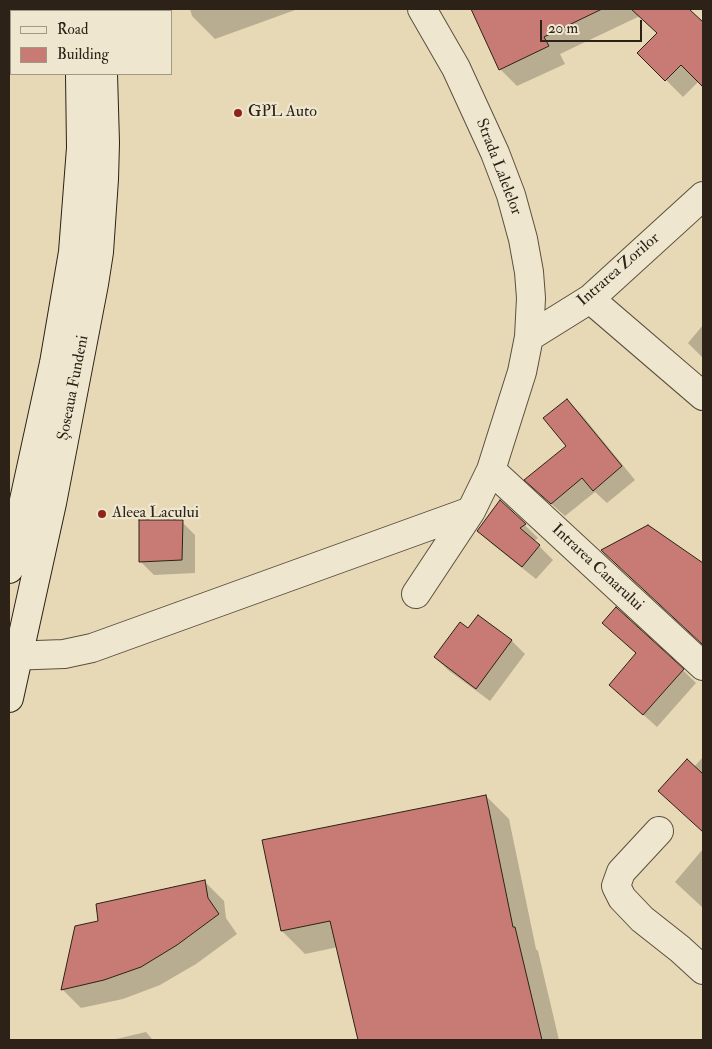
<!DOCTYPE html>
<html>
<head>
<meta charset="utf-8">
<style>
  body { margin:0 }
  #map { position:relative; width:712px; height:1049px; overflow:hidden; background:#e7d9b6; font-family:"IM FELL Double Pica",serif }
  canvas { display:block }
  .frame { position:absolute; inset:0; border:10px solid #2c2217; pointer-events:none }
  .legend { position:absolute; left:10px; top:10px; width:162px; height:65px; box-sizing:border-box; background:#efe6d0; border:1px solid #a19886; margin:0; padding:6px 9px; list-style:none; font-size:15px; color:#2c2217 }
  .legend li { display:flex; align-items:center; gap:10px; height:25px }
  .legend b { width:25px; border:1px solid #a19886 }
  .scale { position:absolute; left:540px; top:20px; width:102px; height:22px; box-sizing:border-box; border:2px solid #2c2217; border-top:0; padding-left:6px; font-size:15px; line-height:18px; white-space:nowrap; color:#2c2217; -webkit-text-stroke:4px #efe6d0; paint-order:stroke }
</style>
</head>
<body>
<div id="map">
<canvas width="712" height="1049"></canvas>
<div class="frame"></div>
<ul class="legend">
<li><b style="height:6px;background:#efe6d0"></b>Road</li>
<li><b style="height:14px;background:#c77b74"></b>Building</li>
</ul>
<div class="scale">20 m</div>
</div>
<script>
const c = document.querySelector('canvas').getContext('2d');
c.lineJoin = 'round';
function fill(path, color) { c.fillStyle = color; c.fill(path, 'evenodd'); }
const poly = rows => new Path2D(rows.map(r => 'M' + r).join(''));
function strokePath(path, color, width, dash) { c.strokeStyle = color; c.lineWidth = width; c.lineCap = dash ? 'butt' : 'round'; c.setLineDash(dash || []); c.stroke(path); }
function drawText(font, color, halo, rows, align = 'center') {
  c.font = font + ' "IM FELL Double Pica",serif'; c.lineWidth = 4.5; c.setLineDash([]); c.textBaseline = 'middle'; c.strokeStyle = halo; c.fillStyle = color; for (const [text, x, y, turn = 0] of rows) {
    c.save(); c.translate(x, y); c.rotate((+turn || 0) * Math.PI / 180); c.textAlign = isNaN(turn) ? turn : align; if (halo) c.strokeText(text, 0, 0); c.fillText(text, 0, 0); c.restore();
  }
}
const shadow = poly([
  [190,9,298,9,215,39,192,16],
  [473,9,687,9,703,24,703,85,699,81,683,97,656,70,658,33,640,16,560,54,565,64,517,86,500,69],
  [703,325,703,358,688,343],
  [567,400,581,414,635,480,607,503,595,492,565,516,539,493,568,446],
  [501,502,538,538,534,541,553,560,536,579,492,544,478,531],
  [182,522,195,535,195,573,154,575,140,561],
  [616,563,701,563,703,565,703,644],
  [479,617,512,641,525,654,490,701,448,670,435,657,469,630],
  [603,623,683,670,696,683,657,727,610,685,637,654],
  [703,757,703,831,673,804,694,767],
  [486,796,509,819,536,949,538,951,559,1040,359,1040,338,947,305,954,282,931,264,841],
  [703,849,703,908,675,882],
  [205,882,224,901,226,918,237,934,196,964,160,985,123,999,81,1008,63,990,77,928,100,922],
  [146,1032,153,1040,116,1040,116,1039]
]);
const building = poly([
  [471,9,602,9,544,37,549,46,499,70,471,9],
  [631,9,689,9,703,22,703,87,681,65,665,81,637,53,657,33,631,9],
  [567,399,622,466,593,491,582,478,551,504,524,480,566,446,543,418,567,399],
  [500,500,526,524,520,528,540,545,522,567,477,531,500,500],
  [139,520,183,520,182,560,139,562,139,520],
  [648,525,703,563,703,645,601,550,648,525],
  [616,607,684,669,643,715,609,685,636,653,602,623,616,607],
  [478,615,512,640,476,689,434,657,460,622,468,628,478,615],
  [687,759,703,774,703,832,658,791,687,759],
  [486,795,513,927,515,927,542,1040,358,1040,330,921,281,931,262,840,486,795],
  [205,880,208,898,219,914,177,945,141,967,104,980,61,990,75,926,98,921,96,904,205,880]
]);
const street = poly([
  [590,299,703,396],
  [529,337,590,299,703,196],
  [491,470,703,666],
  [416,594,471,511,491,470,522,372,529,337,531,298,529,272,523,239,511,195,495,153,456,68,422,9],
  [9,656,64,654,92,648,471,511],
  [659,831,621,872,616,886,622,898,642,919,680,949,703,970]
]);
const secondary = poly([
  [73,9,73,11],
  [96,9,97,11],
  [9,569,54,363,73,252,81,148,80,74],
  [9,698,52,503,94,284,99,252,104,179,105,143,103,74]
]);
const markers = [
  [238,113,5,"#8f2418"],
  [102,514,5,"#8f2418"]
];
const poiNames = [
  ["GPL Auto",248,113],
  ["Aleea Lacului",112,514]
];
const streetNames = [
  ["Strada Lalelelor",498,167,69],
  ["Intrarea Zorilor",619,270,-41],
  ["Șoseaua Fundeni",74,388,-79],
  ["Intrarea Canarului",597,568,43]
];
fill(shadow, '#0003');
fill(building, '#c77b74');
strokePath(building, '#2c2217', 1);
strokePath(street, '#5b503f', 30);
strokePath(secondary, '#2c2217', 30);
strokePath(street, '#efe6d0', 28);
strokePath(secondary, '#efe6d0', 28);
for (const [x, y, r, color] of markers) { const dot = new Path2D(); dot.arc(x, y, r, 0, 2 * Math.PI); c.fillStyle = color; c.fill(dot); strokePath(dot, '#efe6d0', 2); }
drawText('16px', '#2c2217', '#efe6d0', poiNames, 'left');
drawText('16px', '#2c2217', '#efe6d0', streetNames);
</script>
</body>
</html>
